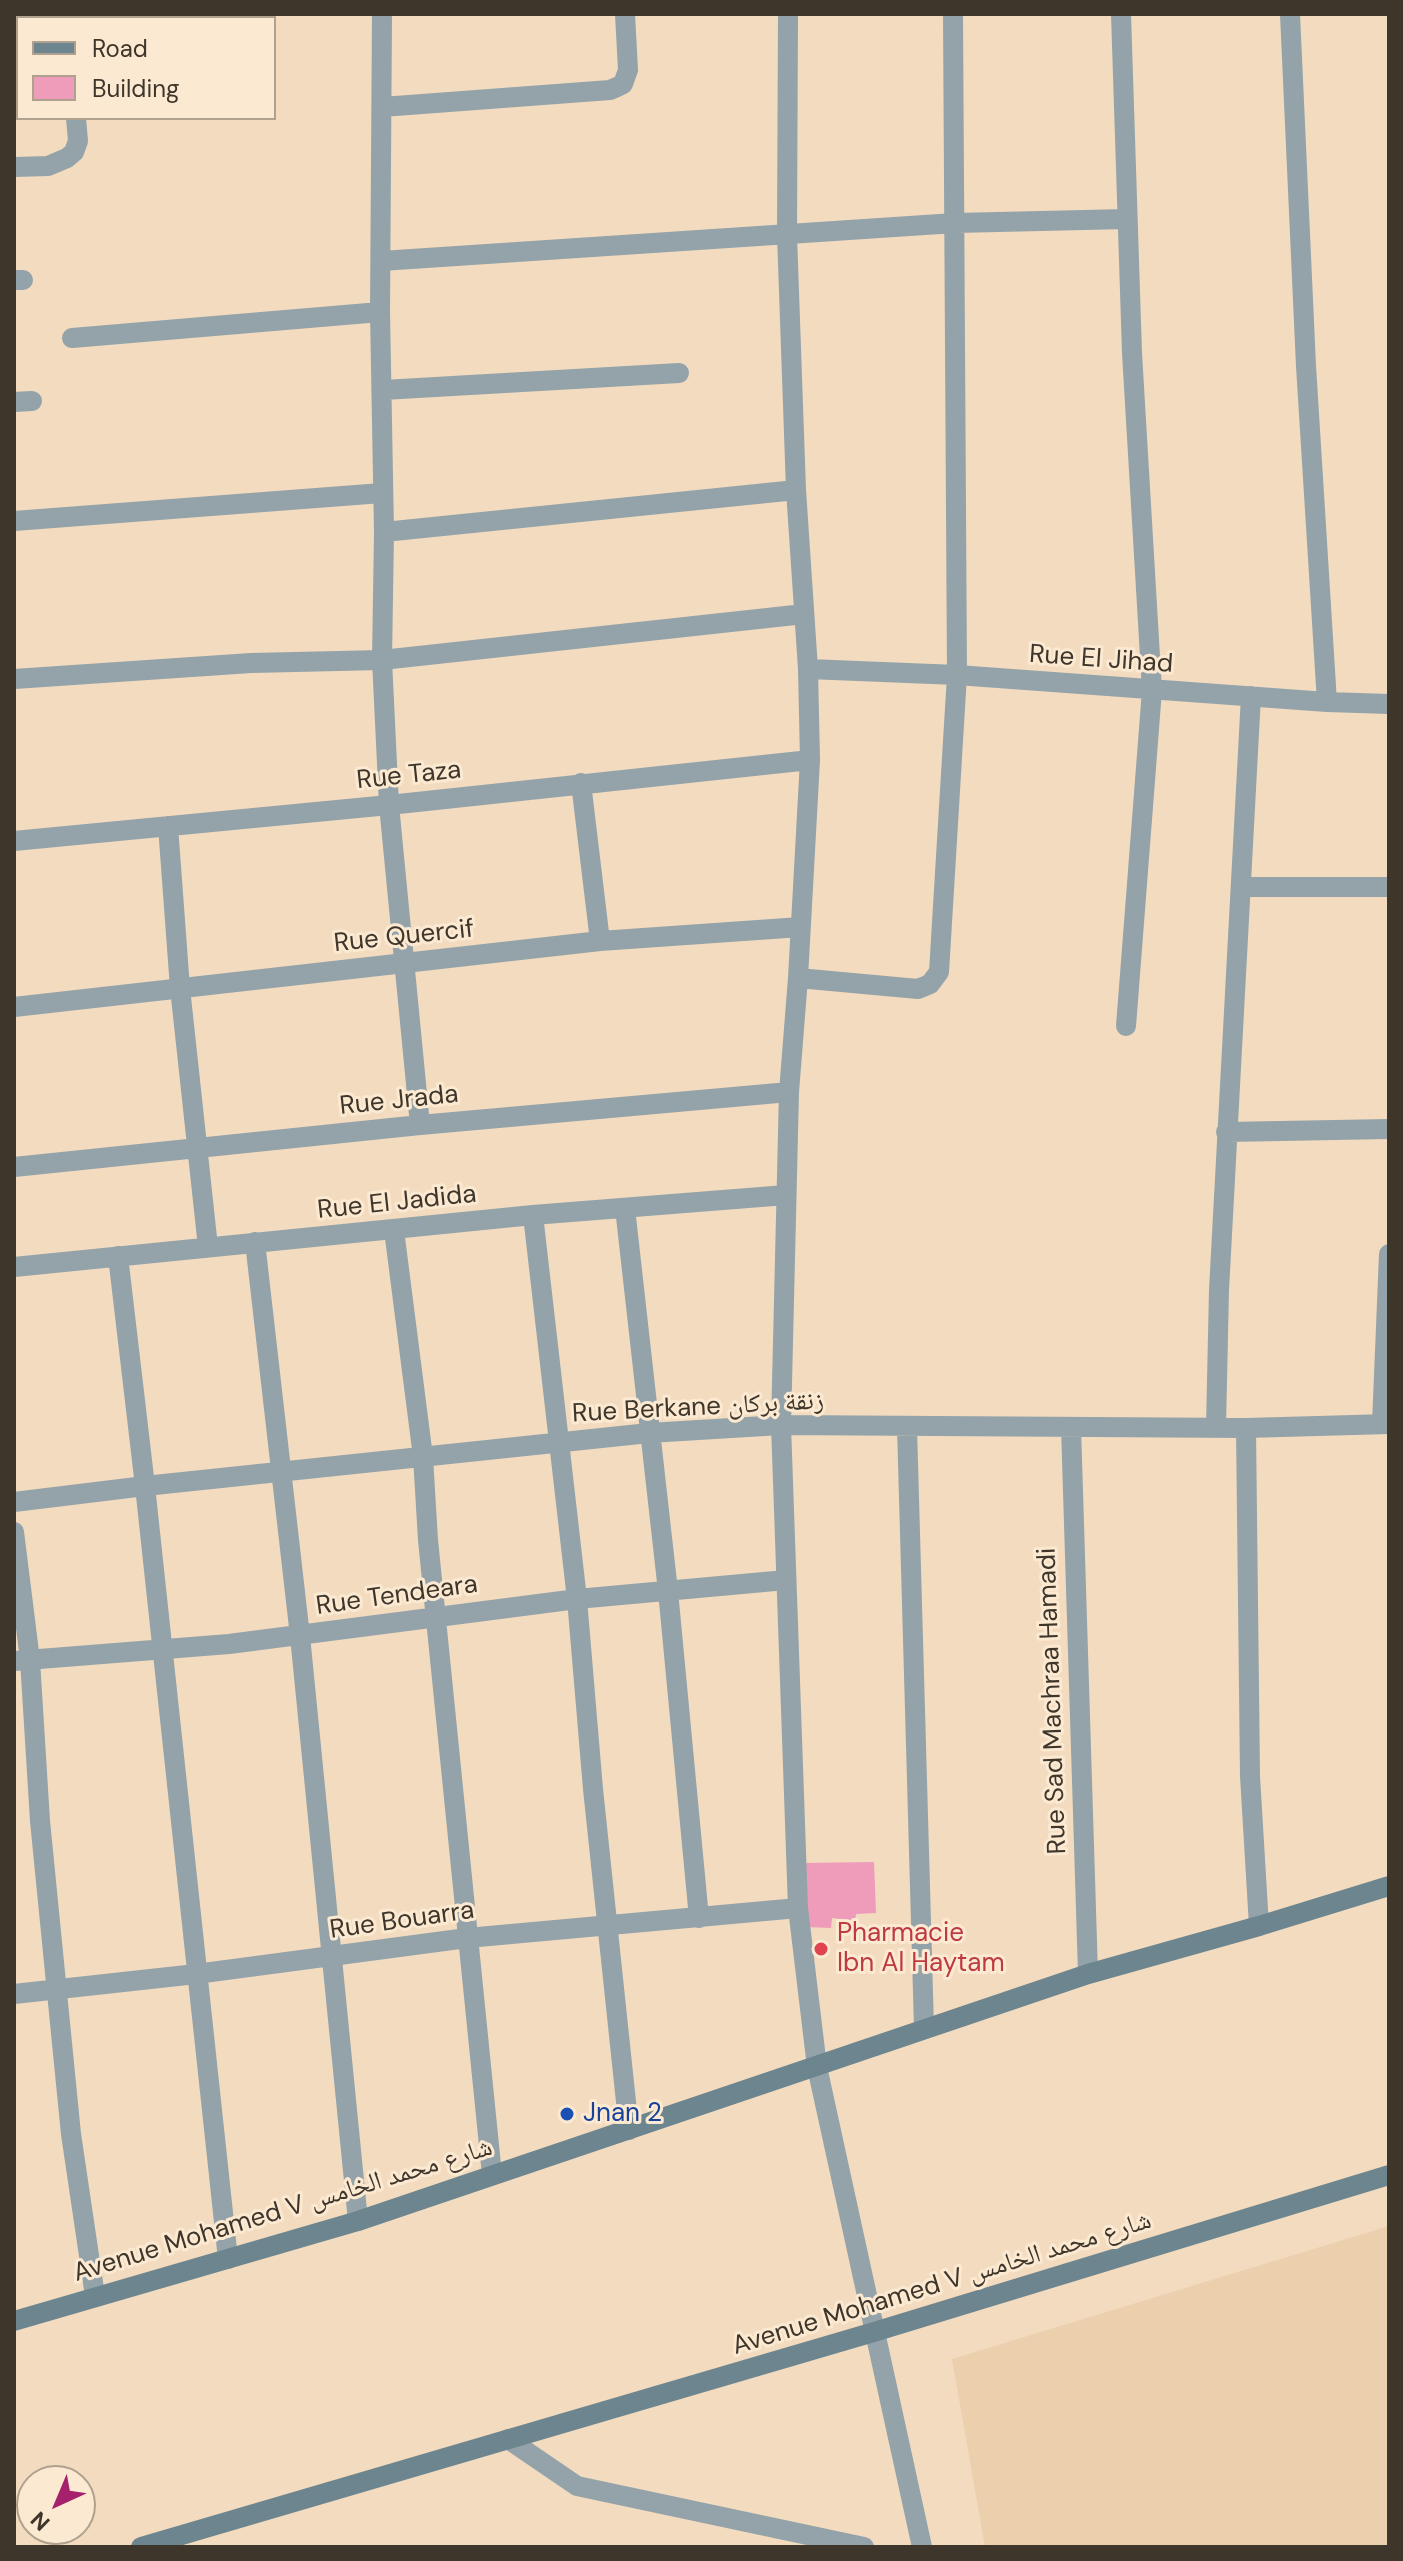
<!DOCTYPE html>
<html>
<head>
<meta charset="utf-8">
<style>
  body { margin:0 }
  #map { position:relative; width:1403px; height:2561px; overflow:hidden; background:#f2dbbf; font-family:"DM Sans",sans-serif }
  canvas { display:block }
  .frame { position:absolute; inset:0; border:16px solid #3f362b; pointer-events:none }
  .legend { position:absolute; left:16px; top:16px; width:260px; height:104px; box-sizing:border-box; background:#fce9d2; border:2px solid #b0a18f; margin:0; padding:10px 14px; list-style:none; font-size:24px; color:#3f362b }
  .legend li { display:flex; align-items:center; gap:16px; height:40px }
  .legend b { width:40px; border:2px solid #b0a18f }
  .north { position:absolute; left:16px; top:2465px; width:80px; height:80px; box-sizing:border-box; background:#fce9d2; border:2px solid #b0a18f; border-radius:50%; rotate:224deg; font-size:22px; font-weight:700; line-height:32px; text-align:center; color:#3f362b }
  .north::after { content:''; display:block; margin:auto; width:28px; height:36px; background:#a5216d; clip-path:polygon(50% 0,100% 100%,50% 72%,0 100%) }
</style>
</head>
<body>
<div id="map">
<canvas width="1403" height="2561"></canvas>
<div class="frame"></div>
<ul class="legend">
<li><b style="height:10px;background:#6d858e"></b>Road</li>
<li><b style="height:22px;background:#ee9cb9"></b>Building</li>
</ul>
<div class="north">N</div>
</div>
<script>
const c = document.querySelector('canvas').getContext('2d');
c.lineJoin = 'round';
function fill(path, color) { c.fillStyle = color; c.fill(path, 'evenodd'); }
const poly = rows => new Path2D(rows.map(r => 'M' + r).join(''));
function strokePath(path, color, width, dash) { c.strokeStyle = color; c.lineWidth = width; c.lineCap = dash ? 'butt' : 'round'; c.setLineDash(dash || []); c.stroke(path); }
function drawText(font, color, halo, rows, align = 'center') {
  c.font = font + ' "DM Sans","Noto Naskh Arabic",sans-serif'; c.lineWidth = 6; c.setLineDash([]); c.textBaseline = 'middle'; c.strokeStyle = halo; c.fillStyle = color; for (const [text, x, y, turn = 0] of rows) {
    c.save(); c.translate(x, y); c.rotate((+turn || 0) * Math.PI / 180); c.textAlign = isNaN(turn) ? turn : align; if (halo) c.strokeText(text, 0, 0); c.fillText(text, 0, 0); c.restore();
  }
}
const built = poly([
  [1389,2226,1389,2547,985,2547,952,2359]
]);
const building = poly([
  [874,1862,876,1913,856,1914,855,1921,832,1918,831,1928,806,1927,803,1863]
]);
const lane = poly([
  [508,2439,577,2486,864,2547]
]);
const street = poly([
  [68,14,68,18],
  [382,14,380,312,384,532,382,660,389,805,420,1125],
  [788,14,787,235,796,490,808,669,810,760,798,978,789,1092,781,1425,798,1908,817,2067,922,2547],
  [1121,14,1132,353,1152,690,1126,1026],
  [1290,14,1306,366,1327,702],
  [382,107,610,90,617,87,623,84,628,70,625,14],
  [14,167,48,166,67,158,74,152,78,141,76,118],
  [381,261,955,223,1127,219],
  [14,280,23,280],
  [72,338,380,312],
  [383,390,679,373],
  [14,402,32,401],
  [14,521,382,493],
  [384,532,796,490],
  [808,669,957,675,1327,702,1389,704],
  [14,679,251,663,382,660,804,614],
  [581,783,600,941],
  [168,826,180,988,208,1247],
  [14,841,389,805,810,760],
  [1241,887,1389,887],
  [798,978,918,989,930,984,939,972,957,675,953,14],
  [14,1007,600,941,801,927],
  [1226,1132,1389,1129],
  [14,1167,420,1125,789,1092],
  [625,1208,668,1591,699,1918],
  [533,1215,577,1599,593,1789,629,2130],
  [394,1230,423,1457,428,1540,492,2175],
  [255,1242,300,1636,358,2221],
  [118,1256,145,1486,228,2259],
  [14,1267,533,1215,786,1195],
  [1382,1424,1389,1254],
  [907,1427,924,2028],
  [1071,1427,1088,1974],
  [1216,1427,1219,1290,1251,696],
  [1246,1428,1250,1776,1259,1926],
  [14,1502,145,1486,649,1433,781,1425,1246,1428,1389,1424],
  [14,1532,30,1660,40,1821,71,2134,95,2296],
  [14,1661,229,1644,577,1599,786,1580],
  [14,1994,196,1974,467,1938,798,1908]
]);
const secondary = poly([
  [14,2321,358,2221,1088,1974,1259,1926,1389,1886],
  [141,2547,874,2332,1389,2175]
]);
const markers = [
  [821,1949,8,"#e0444e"],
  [567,2114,8,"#1a4fb4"]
];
const streetNames = [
  ["Rue El Jihad",1101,660,4],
  ["Rue Taza",409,776,-6],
  ["Rue Quercif",404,937,-6],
  ["Rue Jrada",399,1101,-6],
  ["Rue El Jadida",397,1203,-6],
  ["Rue Berkane زنقة بركان",698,1408,-3],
  ["Rue Tendeara",397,1596,-8],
  ["Rue Sad Machraa Hamadi",1053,1701,-92],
  ["Rue Bouarra",402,1921,-8],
  ["Avenue Mohamed V شارع محمد الخامس",283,2211,-17],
  ["Avenue Mohamed V شارع محمد الخامس",942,2284,-17]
];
const healthNames = [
  ["Pharmacie",837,1934],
  ["Ibn Al Haytam",837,1964]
];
const transitNames = [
  ["Jnan 2",583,2114]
];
fill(built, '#ecd0ae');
fill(building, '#ee9cb9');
strokePath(lane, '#93a3a9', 20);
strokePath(street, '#93a3a9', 20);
strokePath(secondary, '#6d858e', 20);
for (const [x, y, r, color] of markers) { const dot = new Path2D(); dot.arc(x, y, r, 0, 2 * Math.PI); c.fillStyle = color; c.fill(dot); strokePath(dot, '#fce9d2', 3); }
drawText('26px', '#3f362b', '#fce9d2', streetNames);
drawText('26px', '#be3a42', '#fce9d2', healthNames, 'left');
drawText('26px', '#164399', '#fce9d2', transitNames, 'left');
</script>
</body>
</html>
